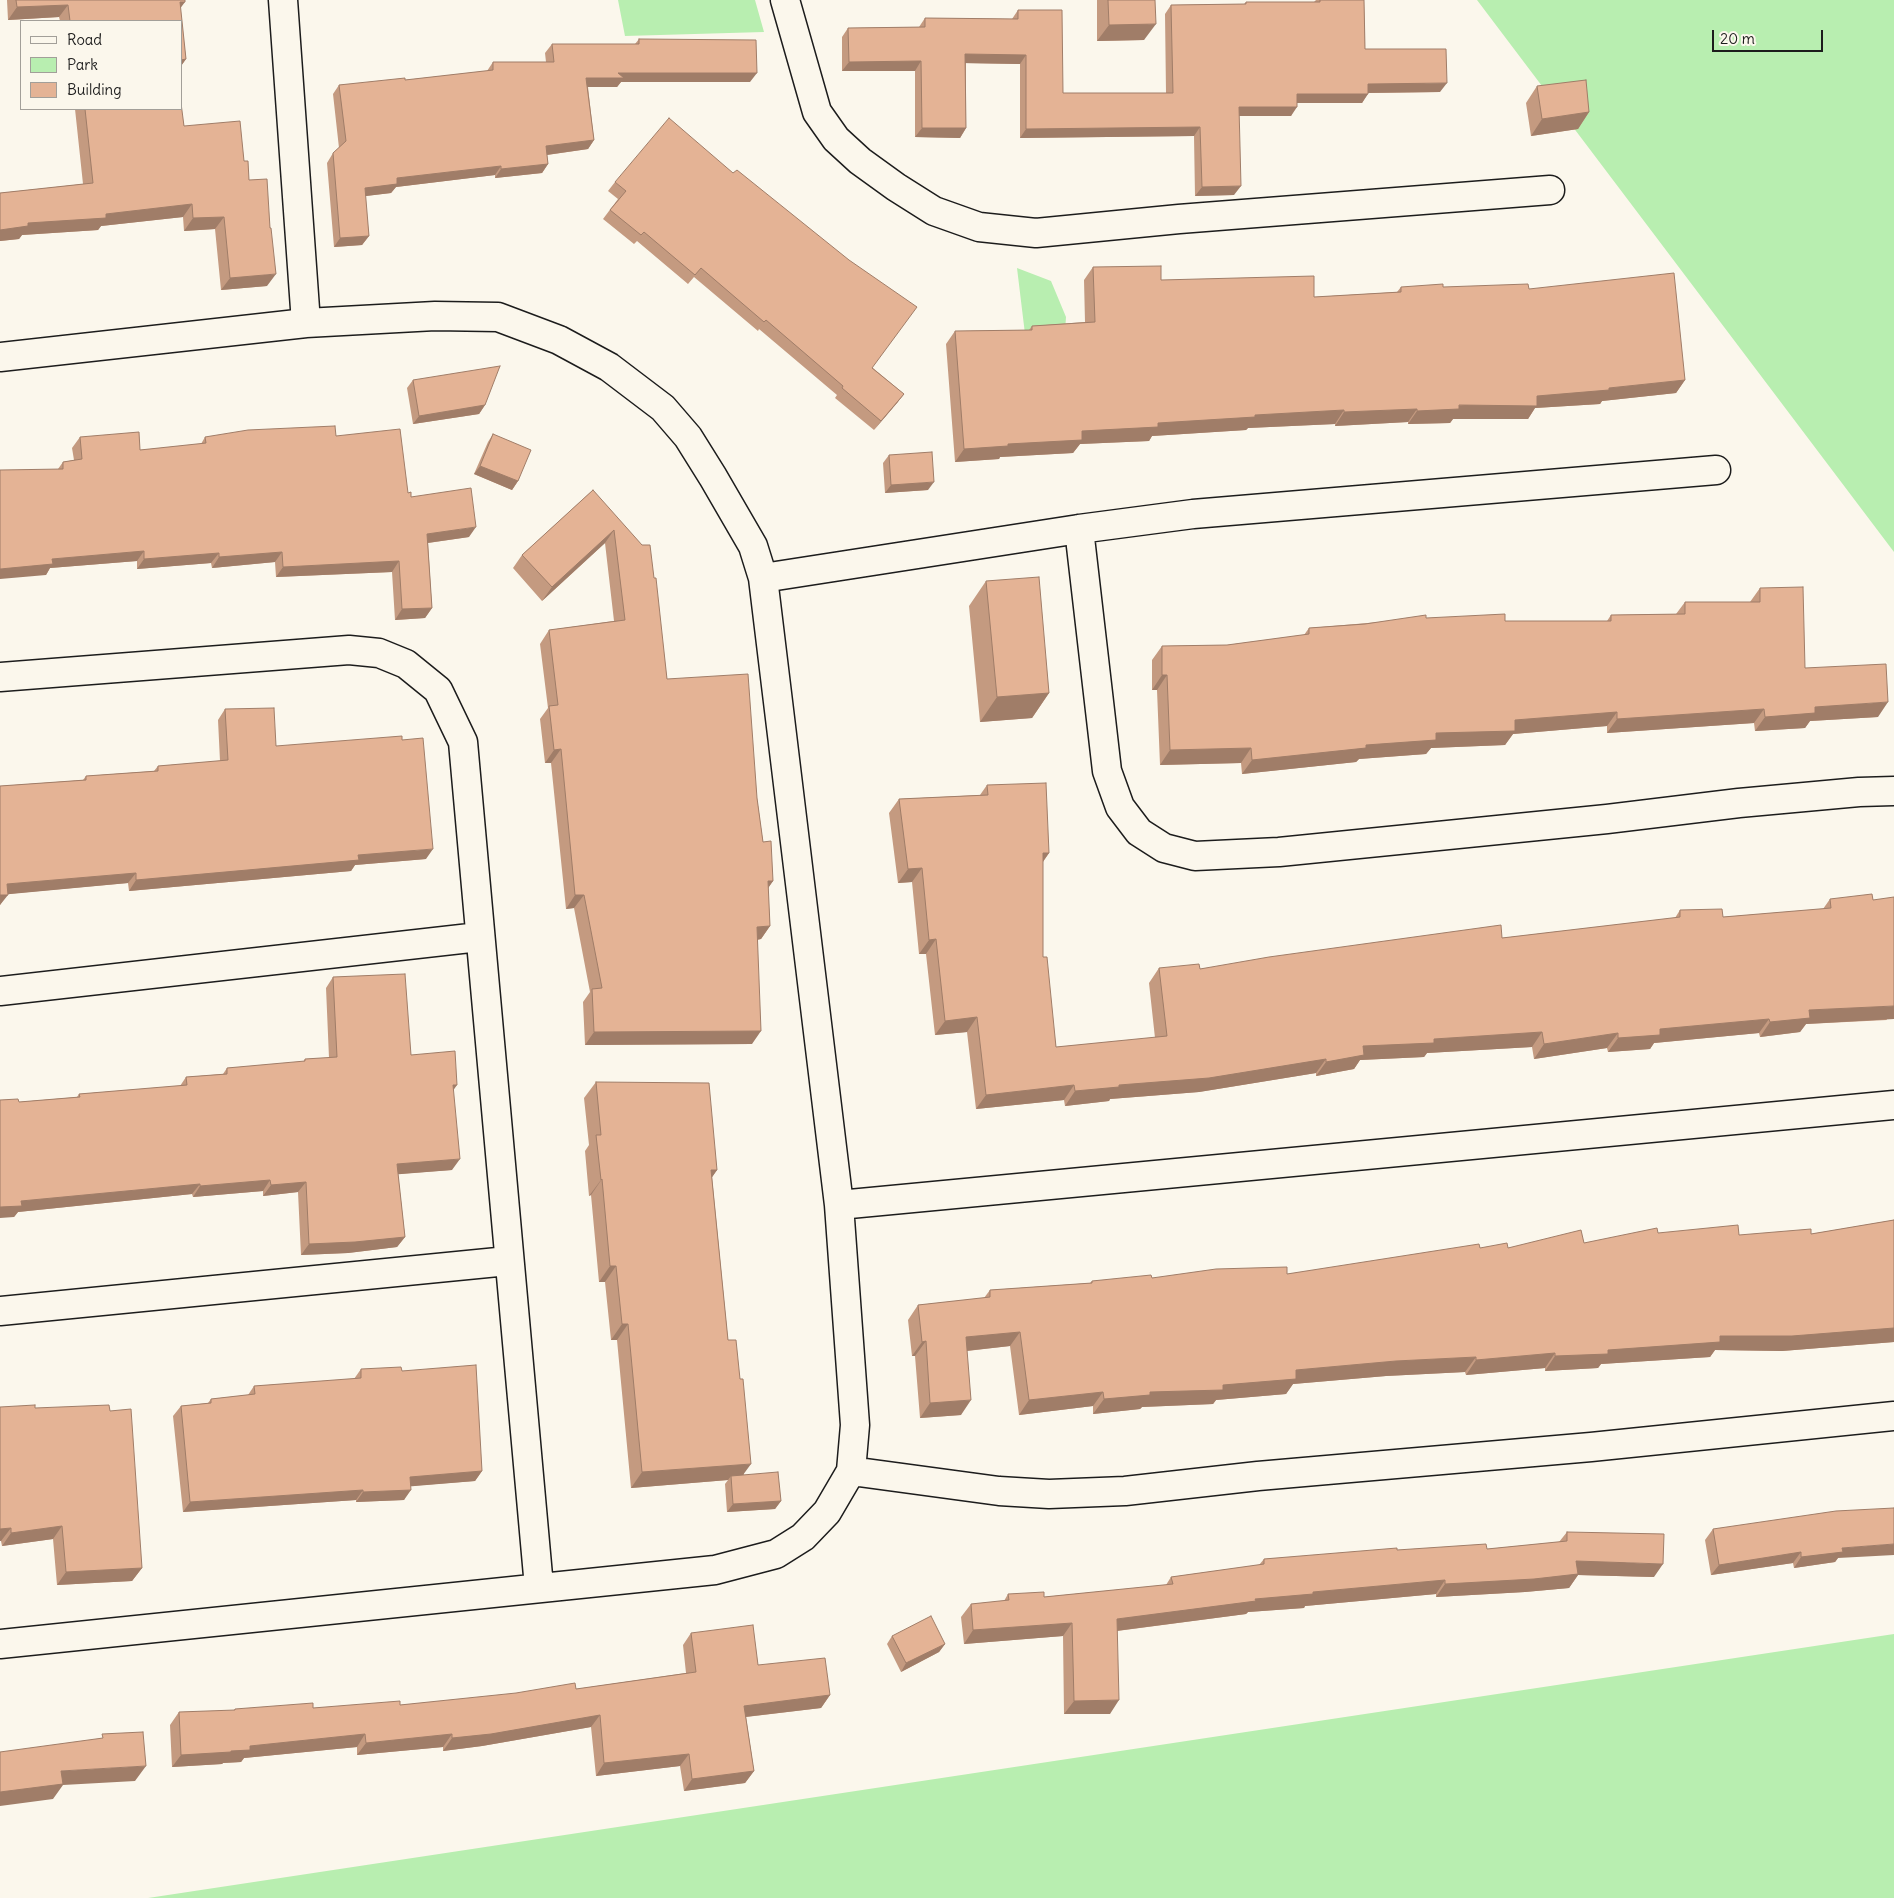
<!DOCTYPE html>
<html>
<head>
<meta charset="utf-8">
<style>
  body { margin:0 }
  #map { position:relative; width:1894px; height:1898px; overflow:hidden; background:#fbf7ec; font-family:Delius,sans-serif }
  canvas { display:block }
  .legend { position:absolute; left:20px; top:20px; width:162px; height:90px; box-sizing:border-box; background:#fbf7ec; border:1px solid #a29f99; margin:0; padding:6px 9px; list-style:none; font-size:15px; color:#1c1c1c }
  .legend li { display:flex; align-items:center; gap:10px; height:25px }
  .legend b { width:25px; border:1px solid #a29f99 }
  .scale { position:absolute; left:1712px; top:30px; width:111px; height:22px; box-sizing:border-box; border:2px solid #1c1c1c; border-top:0; padding-left:6px; font-size:15px; line-height:18px; white-space:nowrap; color:#1c1c1c; -webkit-text-stroke:4px #fbf7ec; paint-order:stroke }
</style>
</head>
<body>
<div id="map">
<canvas width="1894" height="1898"></canvas>
<ul class="legend">
<li><b style="height:6px;background:#fbf7ec"></b>Road</li>
<li><b style="height:14px;background:#b8eeb0"></b>Park</li>
<li><b style="height:14px;background:#e4b395"></b>Building</li>
</ul>
<div class="scale">20 m</div>
</div>
<script>
const c = document.querySelector('canvas').getContext('2d');
c.lineJoin = 'round';
function fill(path, color) { c.fillStyle = color; c.fill(path, 'evenodd'); }
const poly = rows => new Path2D(rows.map(r => 'M' + r).join(''));
function strokePath(path, color, width, dash) { c.strokeStyle = color; c.lineWidth = width; c.lineCap = dash ? 'butt' : 'round'; c.setLineDash(dash || []); c.stroke(path); }
const green = poly([
  [618,0,755,0,764,32,625,36],
  [1477,0,1894,0,1894,552],
  [1017,268,1051,281,1066,317,1065,332,1025,334],
  [1894,1634,1894,1898,148,1898]
]);
const street = poly([
  [283,0,306,323],
  [785,0,817,112,836,139,860,161,896,187,934,211,979,227,1036,233,1179,219,1550,190],
  [0,357,306,323,435,316,498,317,559,340,609,367,663,408,688,437,713,477,753,546,763,578,839,1205,855,1425,851,1471,827,1512,803,1537,776,1554,715,1570,0,1644],
  [1079,529,1107,771,1120,807,1139,832,1164,848,1195,856,1279,852,1607,819,1739,803,1859,792,1894,791],
  [763,578,1079,529,1193,514,1716,470],
  [0,677,349,650,379,653,406,664,438,690,463,742,539,1587],
  [0,991,479,937],
  [839,1205,1894,1105],
  [0,1311,508,1261],
  [851,1471,999,1491,1049,1494,1125,1491,1258,1476,1591,1447,1894,1416]
]);
const wall = poly([
  [7,0,185,0,180,8,186,59,181,66,181,21,60,21,59,17,8,20],
  [1097,0,1155,0,1144,40,1097,41],
  [1316,0,1364,0,1365,49,1440,92,1368,93,1362,103,1297,103,1291,116,1239,116,1234,195,1195,196,1194,136,1020,138,1020,64,966,63,966,128,960,138,915,137,915,71,842,71,842,37,848,28,919,27,925,18,1012,19,1018,10,1063,93,1166,93,1165,14,1171,5,1244,4,1246,2,1314,2],
  [639,39,750,82,621,82,617,87,588,87,594,140,588,149,547,155,548,164,542,173,495,178,495,175,396,187,391,193,365,196,369,236,362,245,334,247,327,163,333,153,339,148,333,94,339,85,405,80,487,71,493,62,546,62,545,53,552,44,635,44],
  [1537,86,1589,112,1578,129,1531,136,1526,103],
  [75,109,181,109,184,126,244,161,249,180,267,286,221,290,215,229,184,231,183,217,101,226,98,230,22,235,19,239,0,241,0,193,83,184],
  [615,182,873,368,904,394,897,403,874,430,835,398,837,395,759,329,758,331,694,277,688,284,637,241,634,244,603,219,618,199,608,191],
  [1093,267,1161,280,1314,297,1397,292,1401,287,1443,287,1529,289,1685,380,1676,393,1602,401,1600,404,1535,408,1528,419,1453,419,1450,423,1408,424,1408,422,1335,426,1335,424,1248,428,1246,430,1152,436,1149,441,1080,444,1073,453,1000,457,999,459,955,462,946,344,955,331,1029,330,1032,326,1085,322,1084,280],
  [413,380,485,405,479,414,413,424,407,388],
  [493,434,518,481,512,490,474,474,488,442],
  [336,436,408,493,411,497,469,537,428,543,432,608,425,618,395,620,392,572,276,577,275,562,212,568,211,563,137,569,137,561,50,568,46,575,58,469,63,462,74,460,72,448,80,437,140,450,201,444,205,437],
  [889,455,928,490,885,493,883,463],
  [593,490,654,578,667,679,757,798,763,842,773,881,768,888,770,926,761,939,758,940,752,1044,585,1045,583,1002,590,992,574,908,566,909,551,763,545,763,540,719,548,708,540,644,549,630,614,621,605,543,542,601,513,568,522,555],
  [986,581,1049,693,1032,718,980,722,969,606],
  [1760,588,1805,668,1878,717,1810,721,1805,728,1755,731,1754,723,1607,733,1607,726,1513,734,1505,745,1431,748,1426,754,1359,759,1356,762,1242,774,1241,763,1160,765,1157,690,1152,690,1152,660,1162,646,1227,645,1304,635,1309,628,1426,618,1505,621,1607,621,1611,615,1676,614,1685,602,1750,602],
  [225,709,276,746,426,859,355,865,351,871,129,891,128,883,7,894,0,905,0,786,83,780,86,776,154,771,158,766,220,761,218,720],
  [987,785,1049,853,1043,862,1043,957,1056,1047,1155,1038,1149,983,1159,968,1200,969,1502,938,1675,918,1680,910,1723,917,1823,909,1830,899,1887,1020,1806,1024,1800,1032,1760,1037,1759,1033,1654,1043,1650,1049,1608,1052,1607,1048,1534,1059,1532,1047,1427,1053,1424,1057,1360,1060,1354,1069,1316,1076,1316,1073,1199,1092,1110,1099,1109,1101,1065,1106,1064,1100,976,1109,967,1032,935,1035,926,954,919,954,912,882,898,883,889,813,899,799,980,795],
  [333,977,411,1055,453,1091,452,1170,398,1174,405,1237,397,1247,348,1253,301,1255,298,1192,263,1196,263,1191,193,1197,192,1194,18,1212,14,1217,19,1102,77,1097,79,1094,180,1086,186,1077,223,1074,227,1068,303,1062,305,1059,329,1058,326,988],
  [596,1082,717,1170,712,1177,728,1340,744,1475,781,1501,775,1509,727,1512,725,1484,728,1480,631,1488,617,1340,611,1340,605,1282,599,1282,591,1195,589,1196,585,1151,589,1145,584,1098],
  [1894,1220,1894,1342,1782,1351,1715,1350,1710,1357,1601,1364,1598,1368,1545,1371,1545,1368,1466,1375,1465,1372,1386,1376,1293,1384,1286,1394,1216,1400,1213,1404,1142,1407,1140,1409,1093,1414,1093,1406,1019,1415,1010,1346,967,1351,961,1415,920,1418,915,1356,912,1356,908,1320,918,1305,984,1298,990,1290,1090,1283,1092,1281,1287,1274,1480,1248,1508,1248,1584,1243,1658,1233,1739,1235,1811,1234],
  [361,1369,402,1371,482,1471,475,1481,410,1486,404,1500,356,1502,356,1500,183,1512,173,1416,181,1406,208,1403,211,1399,248,1395,254,1386,354,1379],
  [0,1407,110,1411,142,1568,132,1581,57,1585,53,1539,2,1546,1,1541,0,1541],
  [1713,1529,1838,1558,1835,1562,1794,1568,1793,1563,1711,1575,1705,1540],
  [1567,1532,1654,1577,1578,1575,1569,1588,1525,1592,1436,1597,1436,1594,1305,1606,1304,1608,1248,1612,1246,1614,1117,1631,1110,1714,1064,1714,1063,1636,964,1644,961,1617,971,1604,1004,1601,1008,1594,1044,1597,1166,1585,1171,1577,1259,1565,1264,1559,1397,1550,1487,1549,1559,1542],
  [691,1633,758,1665,830,1695,821,1708,746,1717,754,1771,745,1783,684,1791,680,1766,596,1776,591,1727,482,1746,443,1751,443,1747,357,1755,357,1747,244,1758,241,1762,223,1763,222,1764,172,1767,170,1725,179,1712,233,1711,235,1709,313,1708,400,1705,576,1689,686,1673,683,1645],
  [892,1636,945,1644,939,1652,901,1672,887,1644]
]);
const shadedWall = poly([
  [180,2,185,2,176,14],
  [68,5,59,17,8,20,17,7],
  [1156,24,1144,40,1097,41,1109,25],
  [965,54,1026,55,1020,64,959,63],
  [186,59,181,66,181,60],
  [921,61,915,71,842,71,849,62],
  [618,73,757,73,750,82,621,82,617,87,580,87,586,78],
  [1447,83,1440,92,1362,93,1368,84],
  [1297,94,1368,94,1362,103,1291,103],
  [1239,107,1297,107,1291,116,1233,116],
  [1589,112,1578,129,1531,136,1542,119],
  [1200,127,1194,136,1020,138,1026,129],
  [922,128,966,128,960,138,915,137],
  [594,140,588,149,539,156,546,146],
  [548,164,542,173,495,178,501,169],
  [501,166,495,175,396,187,391,193,358,197,365,188,397,178],
  [1241,186,1234,195,1195,196,1202,187],
  [192,204,183,217,101,226,98,230,22,235,19,239,0,241,0,230,28,223],
  [224,217,215,229,184,231,193,218],
  [369,236,362,245,334,247,340,238],
  [276,274,267,286,221,290,230,278],
  [1685,380,1676,393,1602,401,1600,404,1535,408,1528,419,1453,419,1450,423,1408,424,1417,411,1537,396],
  [904,394,897,403,874,430,881,421],
  [485,405,479,414,413,424,419,416],
  [1417,409,1408,422,1335,426,1344,412],
  [1344,410,1335,424,1248,428,1246,430,1152,436,1149,441,1080,444,1073,453,1000,457,999,459,955,462,964,449,1008,444,1082,431,1158,423,1255,415],
  [480,466,518,481,512,490,474,474],
  [934,482,928,490,885,493,891,485],
  [476,527,469,537,420,544,427,534],
  [614,530,605,543,542,601,552,587],
  [144,551,137,561,50,568,46,575,0,579,0,569,52,559],
  [282,552,275,562,212,568,219,557],
  [219,553,211,563,137,569,144,559],
  [399,561,392,572,276,577,283,567],
  [432,608,425,618,395,620,402,609],
  [1162,675,1167,675,1157,690,1152,690],
  [1049,693,1032,718,980,722,997,697],
  [1888,702,1878,717,1810,721,1805,728,1755,731,1765,717,1815,707],
  [1764,709,1754,723,1607,733,1617,719],
  [1617,712,1607,726,1513,734,1505,745,1431,748,1426,754,1359,759,1356,762,1242,774,1252,760,1366,745,1515,720],
  [1251,748,1241,763,1160,765,1170,750],
  [561,749,551,763,545,763,554,750],
  [433,849,426,859,355,865,351,871,129,891,136,880,358,855],
  [1043,853,1049,853,1039,867],
  [922,868,912,882,898,883,908,869],
  [136,873,128,883,0,895,7,884],
  [768,881,773,881,764,894],
  [0,895,8,895,0,905],
  [575,895,584,895,574,908,566,909],
  [770,926,761,939,748,940,757,927],
  [936,939,926,954,919,954,929,940],
  [1894,1006,1894,1019,1806,1024,1800,1032,1760,1037,1770,1022,1809,1010],
  [977,1017,967,1032,935,1035,945,1021],
  [1769,1019,1759,1033,1654,1043,1650,1049,1608,1052,1618,1038,1660,1029],
  [761,1031,752,1044,585,1045,594,1032],
  [1542,1032,1532,1047,1427,1053,1424,1057,1360,1060,1354,1069,1316,1076,1326,1062,1363,1046,1434,1039],
  [1618,1033,1607,1048,1534,1059,1544,1044],
  [1326,1059,1316,1073,1199,1092,1110,1099,1109,1101,1065,1106,1075,1091],
  [453,1085,457,1085,450,1095],
  [1074,1085,1064,1100,976,1109,986,1095],
  [460,1159,452,1170,389,1175,397,1164],
  [711,1170,717,1170,706,1186],
  [602,1179,591,1195,589,1196,601,1180],
  [270,1180,263,1191,193,1197,200,1186],
  [306,1182,298,1192,263,1196,271,1185],
  [200,1184,192,1194,18,1212,14,1217,0,1218,0,1207,21,1201],
  [405,1237,397,1247,348,1253,301,1255,309,1244],
  [610,1266,616,1266,605,1282,599,1282],
  [622,1324,628,1324,617,1340,611,1340],
  [1894,1328,1894,1342,1782,1351,1715,1350,1710,1357,1601,1364,1598,1368,1545,1371,1555,1356,1720,1336],
  [1020,1332,1010,1346,956,1352,966,1337],
  [926,1341,915,1356,912,1356,922,1342],
  [1555,1353,1545,1368,1466,1375,1476,1360],
  [1476,1357,1465,1372,1386,1376,1293,1384,1286,1394,1216,1400,1213,1404,1142,1407,1140,1409,1093,1414,1104,1399,1150,1392,1223,1385,1296,1370,1396,1361],
  [1103,1392,1093,1406,1019,1415,1029,1400],
  [971,1400,961,1415,920,1418,930,1403],
  [751,1464,740,1479,731,1476,728,1480,631,1488,642,1472],
  [482,1471,475,1481,403,1487,410,1477],
  [363,1490,356,1500,183,1512,190,1502],
  [411,1490,404,1500,356,1502,363,1492],
  [781,1501,775,1509,727,1512,733,1504],
  [62,1526,53,1539,2,1546,11,1533],
  [11,1528,1,1541,0,1541,0,1529],
  [1894,1544,1894,1555,1838,1558,1835,1562,1794,1568,1801,1557,1842,1548],
  [1801,1552,1793,1563,1711,1575,1719,1565],
  [1576,1561,1663,1564,1654,1577,1578,1575,1569,1588,1525,1592,1436,1597,1445,1584],
  [142,1568,132,1581,57,1585,66,1572],
  [1445,1580,1436,1594,1305,1606,1304,1608,1248,1612,1246,1614,1108,1632,1117,1619,1255,1599,1313,1592],
  [1072,1623,1063,1636,964,1644,973,1630],
  [945,1644,939,1652,901,1672,906,1663],
  [830,1695,821,1708,736,1718,744,1706],
  [1119,1700,1110,1714,1064,1714,1074,1701],
  [600,1715,591,1727,482,1746,443,1751,452,1738],
  [365,1734,357,1747,244,1758,241,1762,223,1763,222,1764,172,1767,181,1755,231,1751,250,1746],
  [452,1734,443,1747,357,1755,366,1743],
  [689,1754,680,1766,596,1776,604,1763],
  [146,1766,135,1781,63,1785,53,1799,0,1806,0,1792,61,1771],
  [754,1771,745,1783,684,1791,692,1779]
]);
const building = poly([
  [16,0,185,0,185,2,180,2,186,59,181,60,181,21,70,21,68,5,17,7,16,0],
  [1108,0,1155,0,1156,24,1109,25,1108,0],
  [1320,0,1364,0,1365,49,1446,49,1447,83,1368,84,1368,94,1297,94,1297,107,1239,107,1241,186,1202,187,1200,127,1026,129,1026,55,965,54,966,128,922,128,921,61,849,62,848,28,925,27,925,18,1018,19,1018,10,1062,10,1063,93,1173,93,1171,5,1246,4,1246,2,1320,2,1320,0],
  [639,39,756,40,757,73,618,73,624,78,586,78,594,140,546,146,548,164,501,169,501,166,397,178,397,184,365,188,369,236,340,238,333,153,346,141,339,85,405,78,405,80,493,70,493,62,554,62,552,44,639,44,639,39],
  [1586,80,1589,112,1542,119,1537,86,1586,80],
  [181,103,184,126,240,121,244,161,248,161,249,180,267,179,270,228,271,228,276,274,230,278,224,217,193,218,192,204,106,214,106,218,28,223,28,226,0,230,0,193,93,183,85,109,181,109,181,103],
  [669,118,733,173,737,170,849,260,917,307,872,368,904,394,881,421,842,388,843,386,766,320,764,322,701,268,695,275,644,232,641,235,610,210,626,191,615,182,669,118],
  [1161,266,1161,280,1314,276,1314,297,1401,292,1401,287,1443,284,1443,287,1528,284,1529,289,1674,273,1685,380,1609,388,1609,390,1537,396,1537,406,1459,405,1459,409,1417,411,1417,409,1344,412,1344,410,1255,415,1255,417,1158,423,1158,427,1082,431,1082,440,1008,444,1008,446,964,449,955,331,1032,330,1032,326,1095,322,1093,267,1161,266],
  [500,366,485,405,419,416,413,380,500,366],
  [335,426,336,436,400,429,408,493,411,492,411,497,471,488,476,527,427,534,432,608,402,609,399,561,283,567,282,552,219,557,219,553,144,559,144,551,52,559,53,564,0,569,0,470,63,469,63,462,82,459,80,437,139,432,140,450,206,443,205,437,248,430,335,426],
  [493,434,531,450,518,481,480,466,493,434],
  [932,452,934,482,891,485,889,455,932,452],
  [593,490,642,545,650,545,654,578,656,578,667,679,748,674,757,798,763,842,771,841,773,881,768,881,770,926,757,927,761,1031,594,1032,592,989,602,988,584,895,575,895,561,749,554,750,549,706,558,705,549,630,625,620,614,530,552,587,522,555,593,490],
  [1039,577,1049,693,997,697,986,581,1039,577],
  [1803,587,1805,668,1886,664,1888,702,1815,707,1815,713,1765,717,1764,709,1617,719,1617,712,1515,720,1515,731,1436,733,1436,740,1366,745,1366,748,1252,760,1251,748,1170,750,1167,675,1162,675,1162,646,1227,645,1309,634,1309,628,1365,624,1426,615,1426,618,1505,614,1505,621,1611,621,1611,615,1685,614,1685,602,1760,602,1760,588,1803,587],
  [274,708,276,746,402,736,402,740,423,738,433,849,358,855,359,860,136,880,136,873,7,884,8,895,0,895,0,786,86,780,86,776,158,771,158,766,228,760,225,709,274,708],
  [1046,783,1049,853,1043,853,1043,957,1047,957,1056,1047,1167,1036,1159,968,1199,964,1200,969,1269,957,1501,925,1502,938,1680,917,1680,910,1722,909,1723,917,1831,908,1830,899,1872,894,1873,900,1894,897,1894,1006,1809,1010,1810,1018,1770,1022,1769,1019,1660,1029,1660,1035,1618,1038,1618,1033,1544,1044,1542,1032,1434,1039,1434,1043,1363,1046,1364,1055,1326,1062,1326,1059,1209,1078,1119,1085,1119,1087,1075,1091,1074,1085,986,1095,977,1017,945,1021,936,939,929,940,922,868,908,869,899,799,988,795,987,785,1046,783],
  [405,974,411,1055,455,1051,457,1085,453,1085,460,1159,397,1164,405,1237,355,1242,309,1244,306,1182,271,1185,270,1180,200,1186,200,1184,21,1201,22,1206,0,1207,0,1100,18,1099,19,1102,80,1097,79,1094,187,1085,186,1077,227,1074,227,1068,305,1061,305,1059,337,1057,333,977,405,974],
  [596,1082,709,1083,717,1170,711,1170,728,1340,736,1340,740,1379,743,1379,751,1464,642,1472,628,1324,622,1324,616,1266,610,1266,602,1179,601,1180,596,1135,601,1135,596,1082],
  [1894,1220,1894,1328,1792,1336,1720,1336,1720,1342,1608,1350,1608,1354,1555,1356,1555,1353,1476,1360,1476,1357,1396,1361,1296,1370,1296,1379,1223,1385,1223,1390,1150,1392,1150,1395,1104,1399,1103,1392,1029,1400,1020,1332,966,1337,971,1400,930,1403,926,1341,922,1342,918,1305,990,1297,990,1290,1092,1283,1092,1281,1151,1275,1152,1278,1216,1269,1287,1267,1287,1274,1479,1244,1480,1248,1507,1243,1508,1248,1581,1230,1584,1243,1657,1228,1658,1233,1738,1225,1739,1235,1811,1229,1811,1234,1894,1220],
  [476,1365,482,1471,410,1477,411,1490,363,1492,363,1490,190,1502,181,1406,211,1403,211,1399,255,1394,254,1386,361,1378,361,1369,401,1367,402,1371,476,1365],
  [35,1405,35,1408,109,1405,110,1411,131,1409,142,1568,66,1572,62,1526,11,1533,11,1528,0,1529,0,1407,35,1405],
  [778,1472,781,1501,733,1504,731,1476,778,1472],
  [1894,1508,1894,1544,1842,1548,1843,1552,1801,1557,1801,1552,1719,1565,1713,1529,1836,1511,1894,1508],
  [1567,1532,1664,1534,1663,1564,1576,1561,1578,1574,1534,1579,1445,1584,1445,1580,1313,1592,1313,1594,1255,1599,1256,1601,1117,1619,1119,1700,1074,1701,1072,1623,973,1630,971,1604,1009,1600,1008,1594,1044,1592,1044,1597,1173,1584,1171,1577,1264,1564,1264,1559,1397,1548,1397,1550,1486,1544,1487,1549,1567,1541,1567,1532],
  [931,1616,945,1644,906,1663,892,1636,931,1616],
  [753,1625,758,1665,825,1658,830,1695,744,1706,754,1771,692,1779,689,1754,604,1763,600,1715,491,1734,452,1738,452,1734,366,1743,365,1734,250,1746,250,1750,231,1751,231,1752,181,1755,179,1712,235,1710,235,1709,313,1703,313,1708,400,1701,400,1705,516,1693,575,1683,576,1689,696,1672,691,1633,753,1625],
  [143,1732,146,1766,61,1771,63,1784,0,1792,0,1752,103,1738,102,1734,143,1732]
]);
fill(green, '#b8eeb0');
strokePath(street, '#1c1c1c', 31);
strokePath(street, '#fbf7ec', 28);
fill(wall, '#c49a80');
fill(shadedWall, '#a07d68');
fill(building, '#e4b395');
strokePath(building, '#a07d68', 1);
</script>
</body>
</html>
